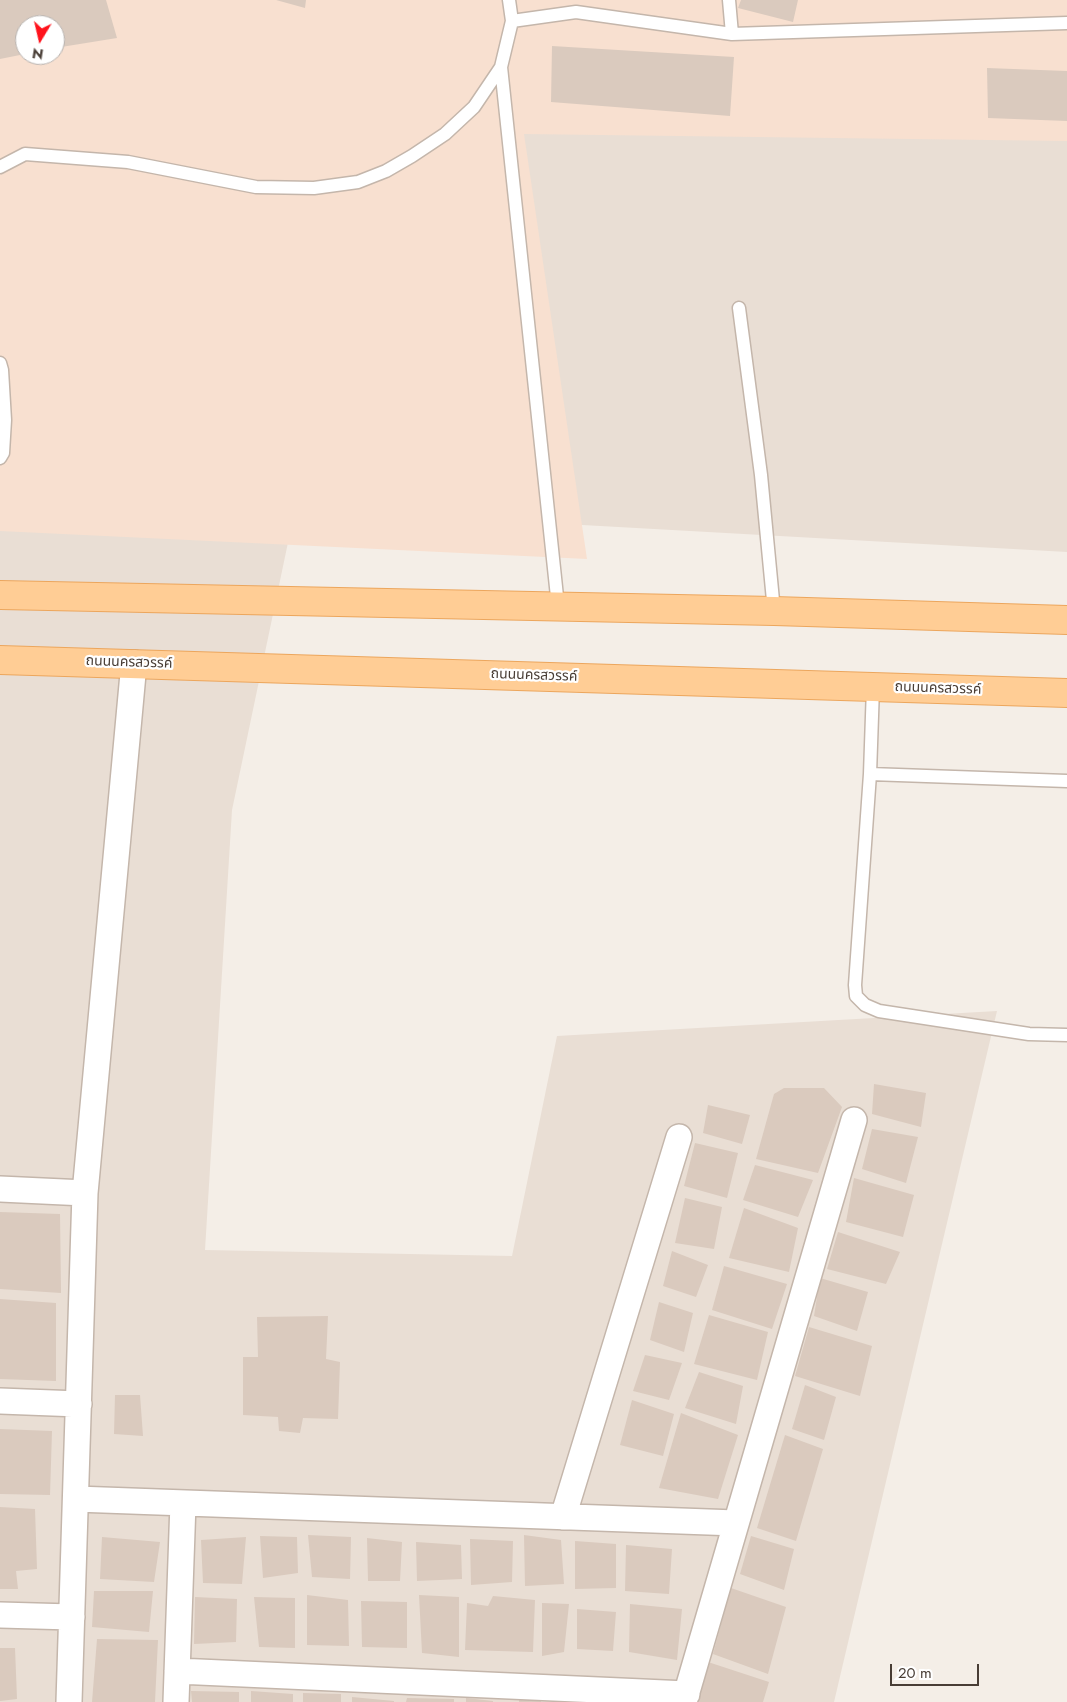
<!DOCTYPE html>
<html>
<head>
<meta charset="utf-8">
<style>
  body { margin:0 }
  #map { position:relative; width:1067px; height:1702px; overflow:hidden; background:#f4eee7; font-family:Jost,sans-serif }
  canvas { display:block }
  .north { position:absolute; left:15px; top:15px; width:50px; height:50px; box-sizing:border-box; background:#fff; border:1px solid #b6b1ae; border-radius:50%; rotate:189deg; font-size:14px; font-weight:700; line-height:20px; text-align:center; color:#483d35 }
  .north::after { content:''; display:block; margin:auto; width:18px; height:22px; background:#ff131c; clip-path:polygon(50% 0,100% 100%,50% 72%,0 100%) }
  .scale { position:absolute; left:890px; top:1664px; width:89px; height:22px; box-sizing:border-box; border:2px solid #483d35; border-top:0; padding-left:6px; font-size:15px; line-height:18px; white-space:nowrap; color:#483d35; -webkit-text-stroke:4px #fff; paint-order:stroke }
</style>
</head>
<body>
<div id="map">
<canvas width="1067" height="1702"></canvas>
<div class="north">N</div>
<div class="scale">20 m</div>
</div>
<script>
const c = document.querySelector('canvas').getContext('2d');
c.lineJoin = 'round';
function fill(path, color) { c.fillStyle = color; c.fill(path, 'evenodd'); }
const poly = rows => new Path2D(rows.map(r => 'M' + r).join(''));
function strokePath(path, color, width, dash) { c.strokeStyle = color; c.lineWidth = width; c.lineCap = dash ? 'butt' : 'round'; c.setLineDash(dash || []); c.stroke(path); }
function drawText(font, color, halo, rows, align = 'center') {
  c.font = font + ' Jost,"Noto Sans Thai",sans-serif'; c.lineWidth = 4.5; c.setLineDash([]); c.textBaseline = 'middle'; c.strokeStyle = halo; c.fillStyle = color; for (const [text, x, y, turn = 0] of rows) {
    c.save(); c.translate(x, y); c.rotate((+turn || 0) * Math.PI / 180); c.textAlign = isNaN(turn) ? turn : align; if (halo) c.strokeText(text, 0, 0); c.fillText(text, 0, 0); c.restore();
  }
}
const residential = poly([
  [0,0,1067,0,1067,552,295,509,232,810,205,1250,512,1256,557,1036,997,1011,834,1702,0,1702],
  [25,25,55,25,55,55,25,55]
]);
const commercial = poly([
  [0,0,1067,0,1067,141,524,134,587,559,0,531],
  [25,25,55,25,55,55,25,55]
]);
const building = poly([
  [0,0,106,0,117,38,55,48,55,25,25,25,25,54,0,59],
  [276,0,306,0,305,8],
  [741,0,798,0,793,22,738,8],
  [552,46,734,57,730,116,551,102],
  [987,68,1067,71,1067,121,988,118],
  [874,1084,926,1093,921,1127,872,1114],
  [784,1088,824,1088,842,1107,818,1173,756,1159,774,1094],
  [708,1105,750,1115,742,1144,703,1133],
  [872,1129,918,1137,906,1183,862,1169],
  [695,1143,738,1153,727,1198,684,1186],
  [755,1165,813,1180,798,1217,743,1200],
  [854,1178,914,1195,903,1237,846,1222],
  [685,1198,722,1207,714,1249,675,1243],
  [744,1208,798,1228,789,1272,729,1258],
  [0,1212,60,1214,61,1293,0,1289],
  [838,1232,900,1252,886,1284,827,1269],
  [672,1251,708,1265,696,1297,663,1286],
  [724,1266,787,1284,772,1329,712,1310],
  [820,1278,868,1292,857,1331,814,1316],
  [0,1299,56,1303,56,1381,0,1379],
  [659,1302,693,1313,684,1352,650,1340],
  [709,1315,768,1332,757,1380,694,1364],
  [328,1316,326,1359,340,1362,338,1419,303,1418,300,1433,279,1431,278,1417,243,1415,243,1357,258,1357,257,1317],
  [809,1327,872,1346,860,1396,795,1376],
  [645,1355,682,1363,669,1400,633,1391],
  [699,1372,743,1386,736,1424,685,1408],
  [805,1385,836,1397,824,1440,792,1429],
  [115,1395,140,1395,143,1436,114,1434],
  [632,1400,674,1414,663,1456,620,1445],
  [681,1413,738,1435,718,1499,659,1488],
  [0,1429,52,1431,50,1495,0,1494],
  [785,1435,823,1449,796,1541,757,1528],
  [0,1507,35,1509,37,1569,16,1571,18,1589,0,1589],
  [308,1535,351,1537,350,1579,312,1577],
  [524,1535,561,1540,564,1584,525,1586],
  [260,1536,297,1537,298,1573,263,1578],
  [751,1536,794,1549,784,1590,740,1574],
  [102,1537,160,1542,154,1582,100,1579],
  [246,1537,242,1584,203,1583,201,1540],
  [367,1538,402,1542,400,1581,368,1581],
  [470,1539,513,1541,512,1582,471,1585],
  [575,1541,616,1544,616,1588,575,1589],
  [416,1542,461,1545,462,1579,417,1581],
  [626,1545,672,1549,669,1594,625,1591],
  [731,1588,786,1607,768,1674,713,1654],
  [94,1591,153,1591,149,1632,92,1627],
  [307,1595,348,1600,349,1646,307,1645],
  [419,1595,459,1597,459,1657,422,1653],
  [493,1596,535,1600,533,1652,465,1650,467,1603,488,1606],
  [195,1597,237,1599,236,1642,194,1644],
  [254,1597,295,1598,295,1648,259,1647],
  [361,1601,407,1602,407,1648,362,1647],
  [542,1603,569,1604,564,1652,542,1656],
  [630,1604,682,1609,677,1660,629,1652],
  [577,1609,616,1612,613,1651,577,1649],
  [97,1639,158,1640,155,1702,92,1702],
  [0,1648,15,1648,17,1699,0,1701],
  [708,1662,769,1682,763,1702,696,1702],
  [191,1691,239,1692,239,1702,192,1702],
  [251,1691,293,1694,293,1702,251,1702],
  [303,1693,341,1694,341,1702,303,1702],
  [352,1697,394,1701,394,1702,352,1702],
  [407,1698,454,1699,454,1702,406,1702],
  [466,1698,493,1701,493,1702,466,1702],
  [519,1698,541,1701,541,1702,519,1702]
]);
const service = poly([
  [729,0,732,34],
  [512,21,576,12,732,34,1067,23],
  [501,67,558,606],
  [0,167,25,154,128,162,256,187,314,188,358,182,386,171,412,156,445,134,474,107,501,67,512,21,509,0],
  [739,308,761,475,774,611],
  [0,363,2,370,5,420,3,453,0,458],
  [873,687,870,774,1067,781],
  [870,774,855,985,856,996,865,1005,879,1011,1029,1034,1067,1035]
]);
const minor = poly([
  [0,1189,85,1193],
  [0,1401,79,1404],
  [76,1499,736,1523],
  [563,1517,679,1137],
  [0,1615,72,1617],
  [177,1671,687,1694],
  [69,1702,85,1193,134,663],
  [176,1702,183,1503],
  [684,1702,854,1120]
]);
const primary = poly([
  [0,595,774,611,1067,620],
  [0,660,1067,693]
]);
const streetNames = [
  ["ถนนนครสวรรค์",129,663,2],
  ["ถนนนครสวรรค์",534,676,2],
  ["ถนนนครสวรรค์",938,689,2]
];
fill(residential, '#e9ded4');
fill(commercial, '#f8e0d0');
fill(building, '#dacabe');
strokePath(service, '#c4b6ab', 15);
strokePath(minor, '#c4b6ab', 28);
strokePath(primary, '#eca65d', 30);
strokePath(service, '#fff', 12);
strokePath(minor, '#fff', 25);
strokePath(primary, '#ffcd95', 28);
drawText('14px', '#483d35', '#fff', streetNames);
</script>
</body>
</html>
